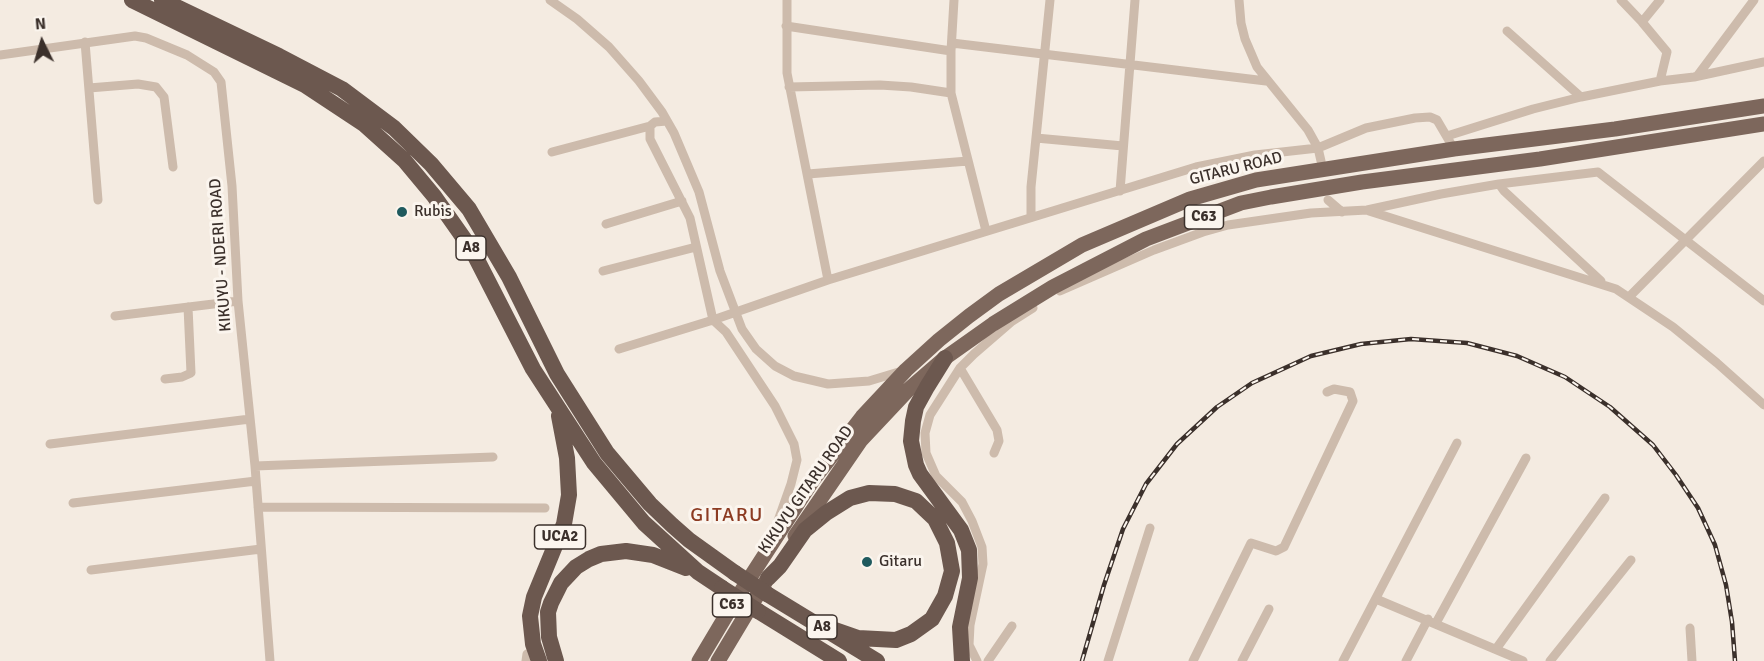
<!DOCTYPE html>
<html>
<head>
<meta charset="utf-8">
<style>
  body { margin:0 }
  #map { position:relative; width:1764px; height:661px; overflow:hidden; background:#f4ebe1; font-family:Signika,sans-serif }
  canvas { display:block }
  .north { position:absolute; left:12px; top:12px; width:60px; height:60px; -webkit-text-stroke:4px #fbf5ee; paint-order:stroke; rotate:355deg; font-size:16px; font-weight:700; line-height:24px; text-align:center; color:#3b302b }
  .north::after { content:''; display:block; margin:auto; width:21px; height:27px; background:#3b302b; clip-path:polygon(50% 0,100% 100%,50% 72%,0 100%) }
</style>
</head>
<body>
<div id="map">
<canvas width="1764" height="661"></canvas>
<div class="north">N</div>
</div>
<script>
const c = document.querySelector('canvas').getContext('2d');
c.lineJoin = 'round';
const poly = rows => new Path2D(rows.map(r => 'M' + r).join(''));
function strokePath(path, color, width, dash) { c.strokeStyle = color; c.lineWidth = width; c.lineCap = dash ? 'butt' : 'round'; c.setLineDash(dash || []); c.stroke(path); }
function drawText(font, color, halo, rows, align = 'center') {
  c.font = font + ' Signika,sans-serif'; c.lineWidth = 6; c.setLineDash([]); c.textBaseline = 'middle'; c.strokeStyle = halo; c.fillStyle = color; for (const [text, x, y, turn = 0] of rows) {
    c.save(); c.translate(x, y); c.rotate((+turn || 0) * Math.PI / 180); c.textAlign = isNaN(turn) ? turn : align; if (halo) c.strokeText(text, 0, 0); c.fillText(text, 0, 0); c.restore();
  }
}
const minor = poly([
  [550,0,577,19,609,47,639,81,662,112,674,133,699,192,720,271,742,329,756,349,775,366,794,376,828,384,869,381,902,371],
  [787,0,787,73,828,280],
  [954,0,951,51,951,93,986,231],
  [1239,0,1241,23,1245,39,1257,67,1308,130,1318,148,1321,161],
  [1621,0,1642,22,1667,52,1660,81],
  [1642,22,1660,0],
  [786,26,951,51],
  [1507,31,1581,97],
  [85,42,98,200],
  [952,43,1266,81],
  [0,55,135,36,146,38,187,55,214,72,221,82,232,186,238,301,255,466,270,661],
  [1698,75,1754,0],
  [789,87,880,85,911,87,951,93],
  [89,88,138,84,156,87,164,97,173,167],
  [667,121,655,122,650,126,650,139,690,218,713,320,726,332,775,406,794,444,797,460,791,484,774,532],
  [1447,136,1533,109,1581,97,1660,81,1694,77,1764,62],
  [1036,138,1123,146],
  [552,152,650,126],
  [808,174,968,161],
  [1499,184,1504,191,1601,281],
  [1120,191,1135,0],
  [1328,200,1342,212],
  [1369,211,1616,289,1673,327,1717,363,1764,405],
  [1031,217,1031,187,1050,0],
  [606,224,682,201],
  [603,271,696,247],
  [1060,291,1154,250,1203,232,1228,225,1311,213,1367,210,1441,194,1499,184,1598,172,1764,301],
  [1629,297,1764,161],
  [115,316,238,301],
  [619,349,713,320,828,280,1196,167,1255,155,1318,148,1366,128,1415,118,1430,117,1437,120,1454,149],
  [960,368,997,430,999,441,994,453],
  [165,379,182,377,191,373,188,307],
  [50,444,250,419],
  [255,466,493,457],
  [73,503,256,481],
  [258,507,545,508],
  [91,570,261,549],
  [1376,599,1523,661],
  [1436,623,1526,458],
  [1690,628,1692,661],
  [1496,649,1605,498],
  [526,661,527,654],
  [977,661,969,645,970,625,983,564,982,547,972,521,962,502,936,476,926,453,925,433,930,415,960,368,974,354,1011,322,1033,308],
  [988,661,1012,626],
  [1108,661,1150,528],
  [1193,661,1251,543,1276,551,1284,547,1353,401,1350,392,1334,389,1327,392],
  [1242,661,1269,609],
  [1343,661,1457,443],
  [1406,661,1428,619],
  [1550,661,1631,560]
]);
const primary = poly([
  [795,536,861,440,908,390,945,358,993,324,1053,287,1146,239,1241,203,1271,197,1362,182,1540,159,1764,124],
  [699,661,733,604,813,480,862,417,906,370,939,340,969,316,999,294,1082,245,1190,199,1256,180,1454,149,1615,129,1764,106],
  [718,661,766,581]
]);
const trunk = poly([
  [132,0,305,85,364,124,404,160,434,196,472,250,533,369,594,463,644,523,698,572,722,588],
  [162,0,279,56,342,89,394,128,431,164,469,209,509,277,557,374,607,453,650,504,672,525,689,540,735,573],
  [945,358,927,387,916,407,913,421,911,441,916,465,920,474,961,530,969,550,970,578,960,627,962,661],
  [768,578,780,566,805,530,826,513,850,498,869,493,895,494,916,501,935,519,947,543,952,571,945,596,932,619,911,634,896,640,858,638,815,623],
  [767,594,877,661],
  [758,611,839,661],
  [539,661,533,644,530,616,534,597,564,524,569,495,567,458,559,416],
  [556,661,549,637,548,612,551,603,561,583,576,567,589,559,601,554,626,551,653,555,686,568]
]);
const rail = poly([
  [1082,661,1104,585,1123,529,1146,484,1177,444,1217,407,1252,383,1311,356,1361,344,1411,339,1467,343,1517,356,1565,377,1610,407,1653,445,1676,475,1698,508,1715,545,1726,585,1732,622,1735,661]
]);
const trunkBridge = poly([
  [735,573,767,594],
  [722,588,758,611]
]);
const markers = [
  [402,212,6,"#1f5a5e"],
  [867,562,6,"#1f5a5e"]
];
const shields = [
  [1204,217,39],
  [471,248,30],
  [560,537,51],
  [732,605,39],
  [822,627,30]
];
const shieldNames = [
  ["C63",1204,217],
  ["A8",471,248],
  ["UCA2",560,537],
  ["C63",732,605],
  ["A8",822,627]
];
const streetNames = [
  ["GITARU ROAD",1236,169,-14],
  ["KIKUYU - NDERI ROAD",221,255,-94],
  ["KIKUYU GITARU ROAD",806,490,-55]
];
const poiNames = [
  ["Rubis",414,212],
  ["Gitaru",879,562]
];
const quarterNames = [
  ["GITARU",727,516]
];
strokePath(minor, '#cdbbac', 9);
strokePath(primary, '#7d675c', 15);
strokePath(trunk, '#6c584f', 16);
strokePath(rail, '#3b302b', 4.5);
strokePath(rail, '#fbf5ee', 2, [7]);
strokePath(trunkBridge, '#6c584f', 16);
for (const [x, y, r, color] of markers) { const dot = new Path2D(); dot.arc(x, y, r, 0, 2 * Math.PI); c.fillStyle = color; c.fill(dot); strokePath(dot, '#fbf5ee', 2); }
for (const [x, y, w] of shields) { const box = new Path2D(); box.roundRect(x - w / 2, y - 12, w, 24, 4.5); c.fillStyle = '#fbf5ee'; c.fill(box); strokePath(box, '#3b302b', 1.5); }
drawText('bold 15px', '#3b302b', null, shieldNames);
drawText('16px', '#3b302b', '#fbf5ee', streetNames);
drawText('16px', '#3b302b', '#fbf5ee', poiNames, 'left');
c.letterSpacing = '1.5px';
drawText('20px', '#8c3b22', '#fbf5ee', quarterNames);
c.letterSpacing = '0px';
</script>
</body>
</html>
